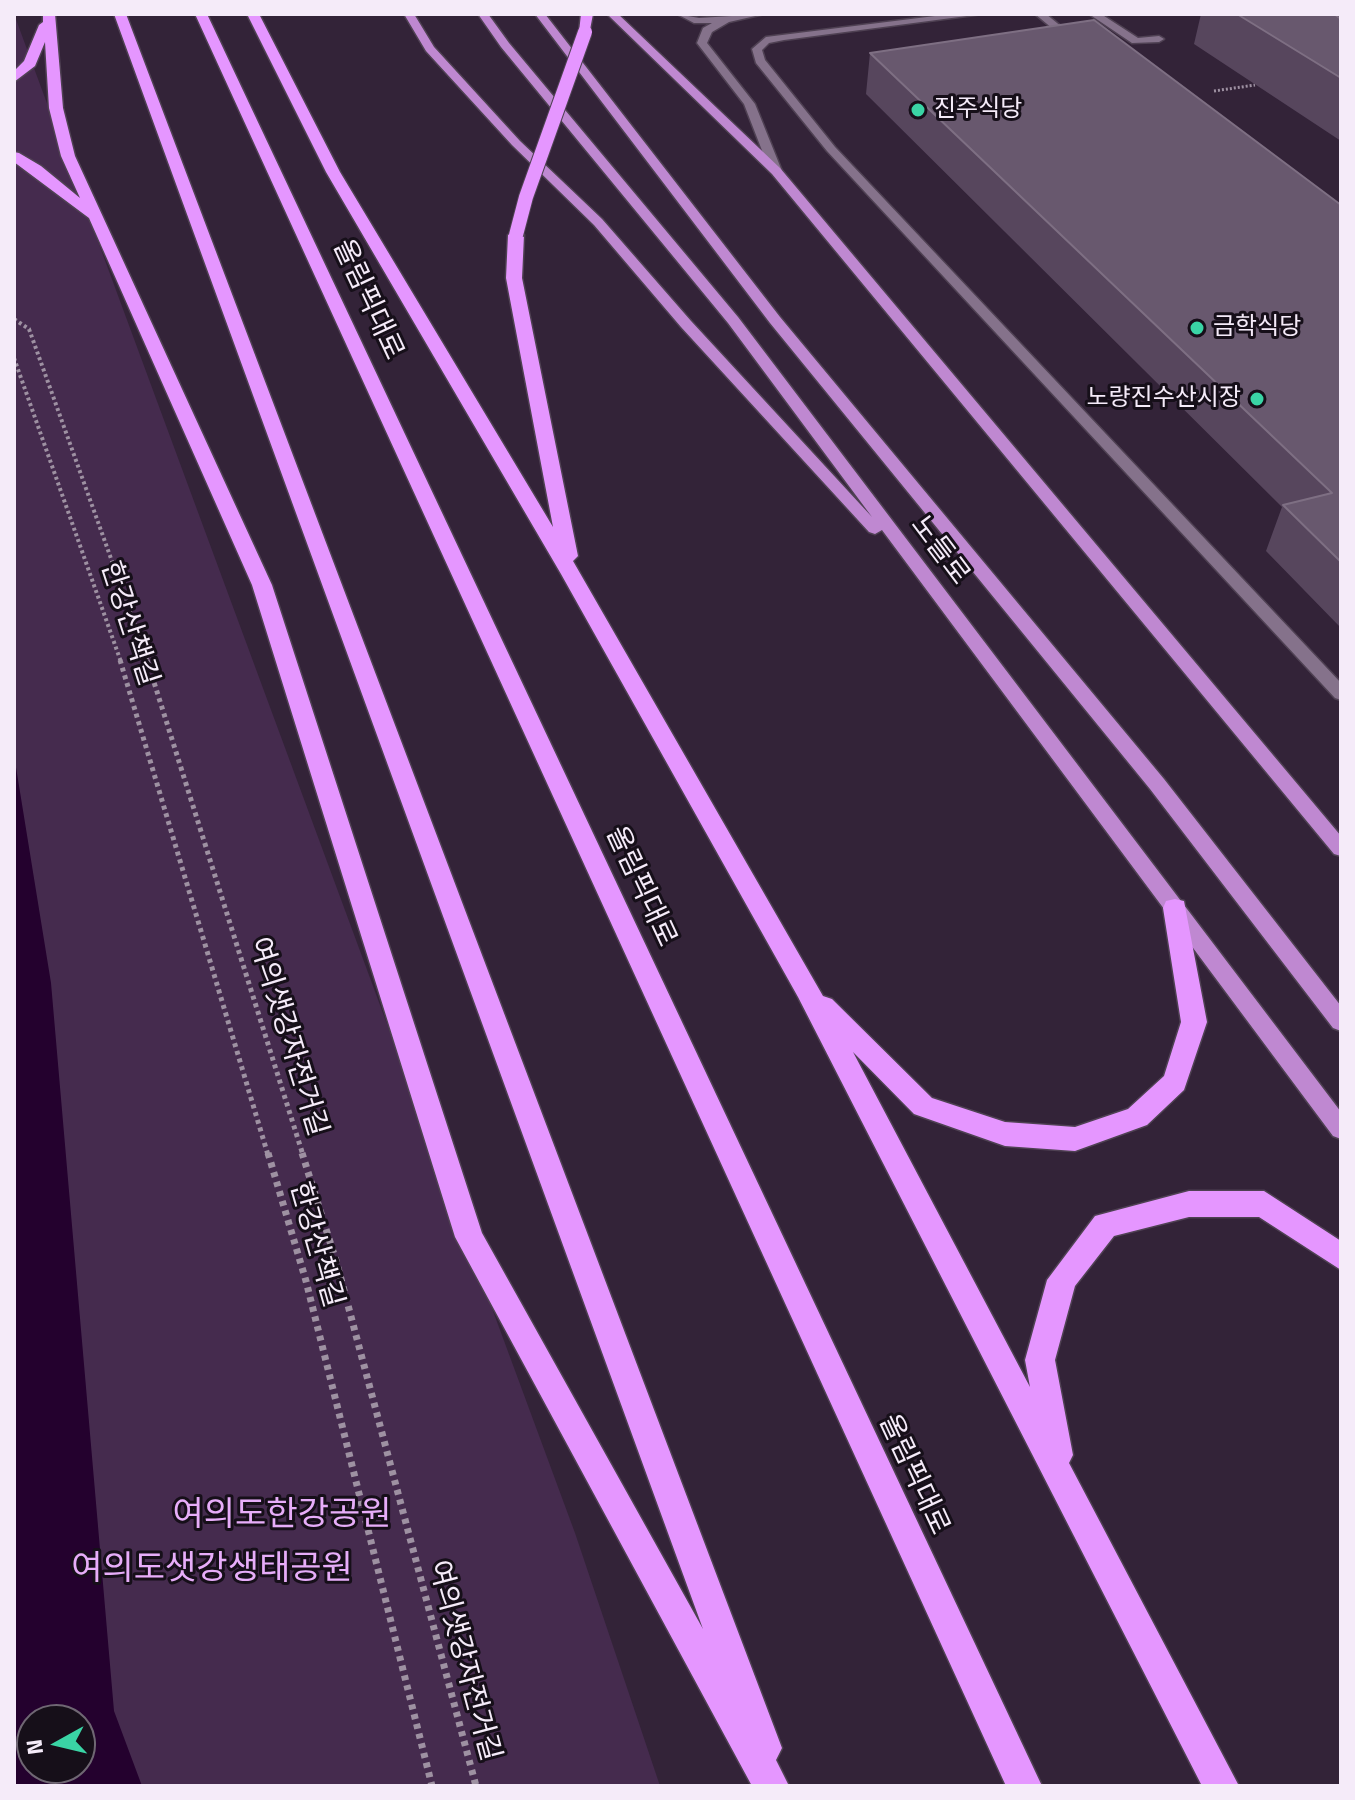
<!DOCTYPE html>
<html>
<head>
<meta charset="utf-8">
<style>
  body { margin:0 }
  #map { position:relative; width:1355px; height:1800px; overflow:hidden; background:#332338; font-family:"Titillium Web",sans-serif }
  canvas { display:block }
  .frame { position:absolute; inset:0; border:16px solid #f5ebf9; pointer-events:none }
  .north { position:absolute; left:16px; top:1704px; width:80px; height:80px; box-sizing:border-box; background:#160f19; border:2px solid #6f6773; border-radius:50%; rotate:262deg; font-size:22px; font-weight:700; line-height:32px; text-align:center; color:#f5ebf9 }
  .north::after { content:''; display:block; margin:auto; width:28px; height:36px; background:#3ad4a5; clip-path:polygon(50% 0,100% 100%,50% 72%,0 100%) }
</style>
</head>
<body>
<div id="map">
<canvas width="1355" height="1800"></canvas>
<div class="frame"></div>
<div class="north">N</div>
</div>
<script>
const c = document.querySelector('canvas').getContext('2d');
c.lineJoin = 'round';
function fill(path, color) { c.fillStyle = color; c.fill(path, 'evenodd'); }
const poly = rows => new Path2D(rows.map(r => 'M' + r).join(''));
function strokePath(path, color, width, dash) { c.strokeStyle = color; c.lineWidth = width; c.lineCap = dash ? 'butt' : 'round'; c.setLineDash(dash || []); c.stroke(path); }
function drawText(font, color, halo, rows, align = 'center') {
  c.font = font + ' "Titillium Web","Noto Sans KR",sans-serif'; c.lineWidth = 6; c.setLineDash([]); c.textBaseline = 'middle'; c.strokeStyle = halo; c.fillStyle = color; for (const [text, x, y, turn = 0] of rows) {
    c.save(); c.translate(x, y); c.rotate((+turn || 0) * Math.PI / 180); c.textAlign = isNaN(turn) ? turn : align; if (halo) c.strokeText(text, 0, 0); c.fillText(text, 0, 0); c.restore();
  }
}
const green = poly([
  [14,14,575,1533,660,1786,14,1786],
  [32,1720,80,1720,80,1768,32,1768]
]);
const water = poly([
  [14,755,51,983,114,1711,142,1786,14,1786],
  [32,1720,80,1720,80,1768,32,1768]
]);
const pathFar3 = poly([
  [1214,91,1255,85]
]);
const pathFar2 = poly([
  [14,319,29,329,148,662],
  [14,358,121,662]
]);
const pathFar1 = poly([
  [120,660,268,1155],
  [147,660,303,1155]
]);
const path = poly([
  [268,1153,306,1281,432,1786],
  [302,1153,337,1264,476,1786]
]);
const minor = poly([
  [677,14,699,18,764,14,729,22,712,32,707,43,755,104,782,171,780,174,770,171,744,104,697,43,703,28,712,23,694,23,677,14],
  [951,14,982,14,784,40,769,43,762,50,765,60,835,147,1341,683,1341,700,1335,698,827,151,756,63,752,49,766,37,951,14],
  [1035,14,1046,14,1079,41,1070,43,1035,14],
  [1089,14,1101,14,1138,38,1159,36,1164,39,1159,42,1132,43,1089,14]
]);
const major = poly([
  [404,14,414,14,434,47,520,141,602,219,691,321,872,517,728,323,501,47,478,14,488,14,509,43,738,317,1341,1112,1341,1139,1333,1136,882,530,875,534,869,532,681,327,594,225,512,145,426,51,404,14],
  [535,14,545,14,780,317,1164,779,1341,1006,1341,1031,1333,1028,1150,789,770,323,535,14],
  [607,14,618,14,780,168,1341,836,1341,856,1334,854,772,174,607,14]
]);
const highway = poly([
  [43,14,55,14,63,108,75,156,272,585,482,1233,703,1629,114,14,126,14,782,1748,776,1760,789,1786,752,1786,455,1237,252,585,89,218,14,162,14,152,19,153,41,166,80,198,61,156,49,108,45,42,35,66,14,82,14,71,24,61,39,25,43,22,43,14],
  [195,14,207,14,1042,1786,1006,1786,195,14],
  [247,14,259,14,340,172,553,527,506,278,508,235,516,230,524,235,522,278,578,556,573,561,823,996,832,999,932,1098,1005,1122,1075,1127,1128,1109,1164,1076,1181,1022,1163,908,1166,901,1175,899,1184,901,1207,1022,1184,1090,1147,1125,1075,1151,1005,1146,914,1114,853,1052,1030,1387,1025,1360,1047,1280,1095,1216,1189,1191,1264,1191,1341,1241,1341,1270,1259,1217,1189,1217,1114,1236,1075,1286,1055,1360,1073,1455,1069,1463,1239,1786,1202,1786,798,997,561,574,326,172,247,14],
  [581,14,593,14,589,35,579,32,581,14]
]);
const highwayBridge = poly([
  [516,235,526,197,585,32]
]);
const wall = poly([
  [1201,14,1334,14,1341,19,1341,141,1194,44],
  [870,53,1341,205,1341,628,1266,551,1282,507,866,94]
]);
const building = poly([
  [1237,14,1334,14,1341,19,1341,78,1237,14],
  [1094,20,1341,205,1341,562,1283,505,1332,493,870,53,1094,20]
]);
const markers = [
  [918,110,8,"#3ad4a5"],
  [1197,328,8,"#3ad4a5"],
  [1257,399,8,"#3ad4a5"]
];
const farPoinames = [
  ["진주식당",934,110],
  ["금학식당",1213,328],
  ["노량진수산시장",1241,399,"right"]
];
const streetNames = [
  ["올림픽대로",367,300,65],
  ["노들로",939,551,53],
  ["한강산책길",128,624,72],
  ["올림픽대로",640,887,65],
  ["여의샛강자전거길",287,1037,73],
  ["한강산책길",315,1245,74],
  ["올림픽대로",913,1475,65],
  ["여의샛강자전거길",463,1661,75]
];
const nearParknames = [
  ["여의도한강공원",282,1517],
  ["여의도샛강생태공원",212,1571]
];
fill(green, '#452b4e');
fill(water, '#24012e');
strokePath(minor, '#4f4153', 3);
strokePath(major, '#4f4153', 3);
strokePath(highway, '#4f4153', 3);
strokePath(pathFar3, '#9e91a2', 3, [2, 2]);
strokePath(pathFar2, '#9e91a2', 4, [3, 3]);
strokePath(pathFar1, '#9e91a2', 5, [4, 4]);
strokePath(path, '#9e91a2', 7, [5, 5]);
fill(minor, '#85728b');
fill(major, '#bf88d1');
fill(highway, '#e596ff');
strokePath(highwayBridge, '#4f4153', 16, []);
strokePath(highwayBridge, '#e596ff', 14);
fill(wall, '#57465d');
fill(building, '#68586e');
strokePath(building, '#7e6f83', 2);
for (const [x, y, r, color] of markers) { const dot = new Path2D(); dot.arc(x, y, r, 0, 2 * Math.PI); c.fillStyle = color; c.fill(dot); strokePath(dot, '#160f19', 3); }
drawText('24px', '#f5ebf9', '#160f19', farPoinames, 'left');
drawText('28px', '#f5ebf9', '#160f19', streetNames);
drawText('34px', '#e7adf9', '#160f19', nearParknames);
</script>
</body>
</html>
